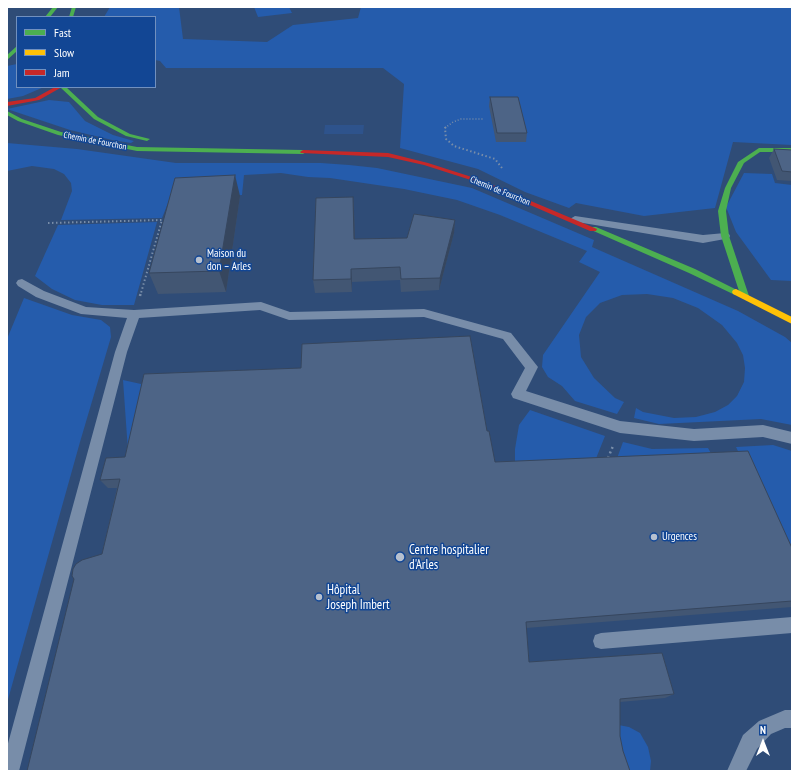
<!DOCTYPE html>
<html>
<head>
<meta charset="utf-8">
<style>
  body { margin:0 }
  #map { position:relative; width:799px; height:778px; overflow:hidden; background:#2f4c77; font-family:"PT Sans Narrow",sans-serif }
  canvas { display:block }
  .frame { position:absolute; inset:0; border:8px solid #fff; pointer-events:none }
  .legend { position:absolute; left:16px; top:16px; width:140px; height:72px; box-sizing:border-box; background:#124694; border:1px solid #7190bf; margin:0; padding:5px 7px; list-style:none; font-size:12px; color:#fff }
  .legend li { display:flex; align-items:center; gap:8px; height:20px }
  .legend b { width:20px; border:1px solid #7190bf }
  .north { position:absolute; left:743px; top:722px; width:40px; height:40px; -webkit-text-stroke:3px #124694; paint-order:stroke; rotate:0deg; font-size:11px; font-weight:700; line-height:16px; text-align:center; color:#fff }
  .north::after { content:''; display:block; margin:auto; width:14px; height:18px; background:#fff; clip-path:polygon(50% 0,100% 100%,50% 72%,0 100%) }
</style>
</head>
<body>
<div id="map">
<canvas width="799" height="778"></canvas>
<div class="frame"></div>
<ul class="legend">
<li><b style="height:5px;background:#4caf50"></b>Fast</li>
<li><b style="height:5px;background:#ffc107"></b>Slow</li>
<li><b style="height:5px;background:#c62828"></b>Jam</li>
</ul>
<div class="north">N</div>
</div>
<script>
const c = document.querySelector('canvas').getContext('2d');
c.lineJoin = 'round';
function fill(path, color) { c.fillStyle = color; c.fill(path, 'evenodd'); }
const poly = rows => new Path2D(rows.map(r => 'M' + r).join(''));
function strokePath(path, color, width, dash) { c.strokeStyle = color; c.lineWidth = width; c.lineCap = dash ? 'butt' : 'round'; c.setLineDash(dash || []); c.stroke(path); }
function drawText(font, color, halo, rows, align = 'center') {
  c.font = font + ' "PT Sans Narrow",sans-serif'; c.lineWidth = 3; c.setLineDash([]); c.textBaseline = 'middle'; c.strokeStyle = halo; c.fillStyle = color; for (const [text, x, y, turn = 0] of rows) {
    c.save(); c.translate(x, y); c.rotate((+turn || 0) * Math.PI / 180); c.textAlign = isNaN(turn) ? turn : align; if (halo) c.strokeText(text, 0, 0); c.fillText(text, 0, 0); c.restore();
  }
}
const green = poly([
  [110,7,179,7,183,39,267,42,293,25,358,18,361,7,792,7,792,145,733,142,715,208,644,216,576,203,569,208,525,192,478,169,400,148,404,84,383,68,166,68,160,61,155,60,155,17,104,17],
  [254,7,289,7,292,13,258,17],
  [17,64,17,87,44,87,23,96,7,99,7,66],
  [49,100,69,102,85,121,113,135,134,141,131,143,112,140,70,130,7,109],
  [7,143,77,149,176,163,321,163,349,165,377,168,472,188,594,240,592,247,738,311,785,337,792,343,792,425,761,419,659,424,634,418,636,408,643,412,674,418,696,417,715,412,728,405,737,396,744,382,745,368,743,355,737,343,722,325,698,308,673,298,647,294,622,295,600,303,586,317,579,335,581,357,594,378,615,398,624,402,617,414,575,401,562,386,548,377,542,367,543,355,600,272,579,262,587,251,500,215,457,200,404,189,330,178,308,177,281,173,244,175,242,195,170,198,162,218,61,220,72,191,71,183,64,174,54,169,32,166,7,171],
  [744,173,772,174,775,183,792,185,792,281,771,280,736,232,726,207],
  [157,222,134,305,102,305,75,300,52,289,35,276,58,225],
  [24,298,72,315,101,320,110,327,111,337,80,442,7,703,7,339],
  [123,380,141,384,147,382,128,451],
  [530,410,605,436,595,461,515,466,515,449,519,425],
  [623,442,652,449,708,448,713,457,616,461],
  [773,445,792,451,792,555,788,555,736,447],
  [613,724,629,727,640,733,648,747,651,761,650,771,622,771]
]);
const water = poly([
  [325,125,364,125,363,134,324,134]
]);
const pathFar2 = poly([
  [445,128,453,122,461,119,484,119]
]);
const pathFar1 = poly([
  [446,127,445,128,446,139,454,146,495,159,502,168],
  [48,223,162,220,141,293]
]);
const path = poly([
  [140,296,141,292],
  [608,458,613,446]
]);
const lane = poly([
  [575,216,703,235,725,233,729,234,730,236,729,238,725,239,703,243,571,221,570,219,575,216],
  [22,279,44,291,86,307,134,310,261,302,290,312,424,309,511,333,538,367,526,391,620,421,694,429,763,425,792,432,792,444,763,437,694,441,620,433,513,398,511,394,525,368,503,339,424,317,289,320,260,310,139,318,127,352,19,771,7,771,7,747,115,352,127,318,81,314,36,297,18,286,16,283,18,280,22,279],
  [792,617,792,633,601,649,595,647,593,641,595,635,601,633,792,617],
  [785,710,792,710,792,728,785,728,771,734,757,749,746,771,727,771,743,735,759,721,785,710]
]);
const fast = poly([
  [53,7,58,7,50,17,45,17,53,7],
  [72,7,76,7,73,17,69,17,72,7],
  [17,46,17,51,7,60,7,55,17,46],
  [60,87,66,87,98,117,130,134,150,139,147,141,126,136,94,119,60,87],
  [7,111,22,119,61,132,137,147,303,150,306,152,303,154,137,151,58,135,18,121,7,115,7,111],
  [759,148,792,148,792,152,760,152,744,163,731,188,726,211,729,236,749,296,748,298,742,298,740,292,736,295,733,294,689,273,589,229,590,227,596,227,695,269,739,291,721,236,718,211,725,188,738,162,759,148]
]);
const slow = poly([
  [736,289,792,317,792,324,733,294,732,292,733,290,736,289]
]);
const jam = poly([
  [55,87,62,87,39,100,7,106,7,102,35,98,55,87],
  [303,150,388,153,428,163,481,180,597,229,596,231,590,231,477,182,424,165,388,157,301,153,300,152,303,150]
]);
const wall = poly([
  [490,97,527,133,526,142,496,142,489,106],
  [774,149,792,150,792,181,777,180,769,158],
  [240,196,226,292,158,294,149,273],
  [353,197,354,210,355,239,407,238,455,220,454,233,439,290,401,292,400,280,352,282,352,292,315,293,313,280],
  [487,431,495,462,792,548,792,607,526,628,529,662,674,694,665,698,620,702,74,579,102,554,117,488,108,488,100,480,125,457]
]);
const shadedWall = poly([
  [235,175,240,196,226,292,219,271],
  [353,197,354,210,355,252,354,239],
  [455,220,454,233,439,290,440,278],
  [351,269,352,282,352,292,351,279]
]);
const building = poly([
  [490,97,518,97,527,133,497,133,490,97],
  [774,149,792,150,792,172,782,171,774,149],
  [235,175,219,271,149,273,175,178,235,175],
  [353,197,354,239,407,238,414,214,455,220,440,278,401,279,400,267,351,269,351,279,313,280,316,198,353,197],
  [470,336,487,431,489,431,495,462,748,451,792,548,792,601,526,622,529,662,662,653,674,694,620,699,620,736,623,751,630,771,27,771,74,579,72,576,73,569,76,564,82,560,102,554,120,479,100,480,106,458,125,457,144,374,301,368,302,344,470,336]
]);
const markers = [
  [199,260,4,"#b6c0cf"],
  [654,537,4,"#b6c0cf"],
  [400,557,5,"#b6c0cf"],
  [319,597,4,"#b6c0cf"]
];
const farStreetnames = [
  ["Chemin de Fourchon",95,141,11],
  ["Chemin de Fourchon",500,191,22]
];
const poiNames = [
  ["Maison du",207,254],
  ["don – Arles",207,267],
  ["Urgences",662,537]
];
const nearPoinames = [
  ["Centre hospitalier",409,550],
  ["d'Arles",409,565],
  ["Hôpital",327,590],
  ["Joseph Imbert",327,605]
];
fill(green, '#255cac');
fill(water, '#2e538c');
strokePath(pathFar2, '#788da9', 1.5, [1, 2]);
strokePath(pathFar1, '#788da9', 2, [1.5, 2.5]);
strokePath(path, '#788da9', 2.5, [2, 3]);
fill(lane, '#788da9');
fill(fast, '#4caf50');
fill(slow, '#ffc107');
fill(jam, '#c62828');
fill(wall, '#425673');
fill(shadedWall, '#36465e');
fill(building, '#4d6486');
strokePath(building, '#36465e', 1);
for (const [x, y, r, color] of markers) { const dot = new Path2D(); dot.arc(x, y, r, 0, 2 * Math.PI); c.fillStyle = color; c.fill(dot); strokePath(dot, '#124694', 1.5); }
drawText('9px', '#fff', '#124694', farStreetnames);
drawText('11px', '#fff', '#124694', poiNames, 'left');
drawText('13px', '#fff', '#124694', nearPoinames, 'left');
</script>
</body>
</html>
